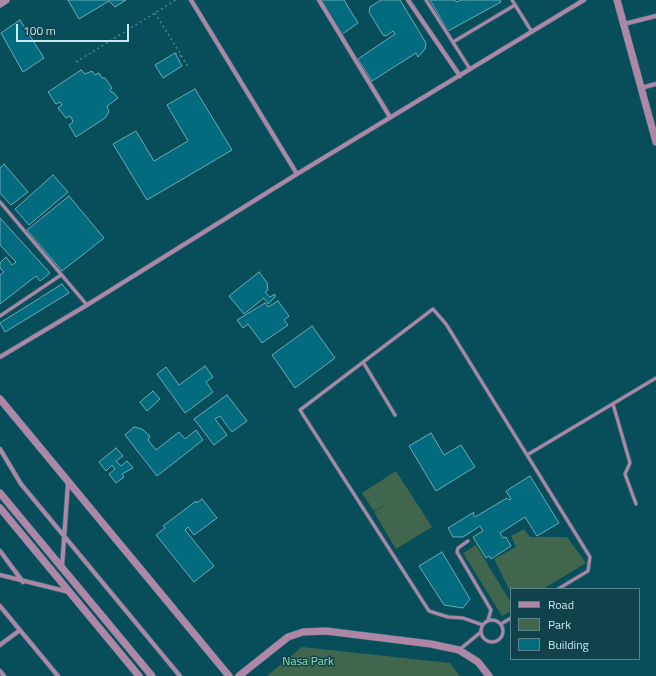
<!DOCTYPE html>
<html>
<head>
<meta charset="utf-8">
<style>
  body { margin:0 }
  #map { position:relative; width:656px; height:676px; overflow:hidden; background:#084d5a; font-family:"Titillium Web",sans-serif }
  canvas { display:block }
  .legend { position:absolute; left:510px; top:588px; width:130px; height:72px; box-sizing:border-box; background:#11414b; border:1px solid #5b838c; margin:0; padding:5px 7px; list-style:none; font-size:12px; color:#c9e7ee }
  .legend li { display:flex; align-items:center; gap:8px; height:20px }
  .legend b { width:20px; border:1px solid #5b838c }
  .scale { position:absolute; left:16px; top:24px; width:113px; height:18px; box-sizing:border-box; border:2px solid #c9e7ee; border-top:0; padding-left:5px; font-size:12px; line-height:14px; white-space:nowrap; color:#c9e7ee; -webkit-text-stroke:3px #11414b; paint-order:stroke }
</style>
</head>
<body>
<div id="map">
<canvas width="656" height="676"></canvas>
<ul class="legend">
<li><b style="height:5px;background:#af87a6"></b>Road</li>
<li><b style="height:11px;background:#40664d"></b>Park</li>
<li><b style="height:11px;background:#026c7e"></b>Building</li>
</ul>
<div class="scale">100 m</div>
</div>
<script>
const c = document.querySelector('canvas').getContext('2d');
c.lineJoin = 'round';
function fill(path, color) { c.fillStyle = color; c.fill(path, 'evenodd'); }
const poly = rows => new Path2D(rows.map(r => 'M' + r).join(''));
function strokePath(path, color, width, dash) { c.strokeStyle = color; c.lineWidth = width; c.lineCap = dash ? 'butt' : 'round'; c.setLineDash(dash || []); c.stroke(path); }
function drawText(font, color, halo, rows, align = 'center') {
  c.font = font + ' "Titillium Web",sans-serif'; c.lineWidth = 3; c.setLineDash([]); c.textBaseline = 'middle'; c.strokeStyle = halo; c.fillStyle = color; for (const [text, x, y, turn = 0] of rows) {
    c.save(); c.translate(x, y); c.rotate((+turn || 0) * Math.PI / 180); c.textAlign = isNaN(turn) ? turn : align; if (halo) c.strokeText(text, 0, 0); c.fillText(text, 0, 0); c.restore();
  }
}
const green = poly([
  [396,471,432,527,396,549,374,512,389,502,374,511,362,493],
  [524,529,530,537,567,537,586,563,543,589,511,589,511,593,494,559,516,547,511,536],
  [476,545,511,603,511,611,502,616,463,553],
  [302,647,450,663,460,676,267,676]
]);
const building = poly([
  [68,0,126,0,115,7,109,1,79,19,68,0],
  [320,0,344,0,358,23,341,35,320,0],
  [381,0,400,0,426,43,425,49,418,57,416,53,372,81,358,59,395,34,393,31,386,36,383,35,369,12,370,7,381,0],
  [430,0,455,0,457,2,461,0,500,0,501,2,448,31,430,0],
  [20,20,44,58,23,72,1,33,20,20],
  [175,53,182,66,163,78,155,65,175,53],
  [81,70,85,74,92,71,95,75,99,73,102,78,105,78,112,88,110,90,111,92,113,92,118,98,107,106,109,112,105,118,76,137,69,125,73,122,72,119,70,116,66,118,58,108,62,105,60,102,56,104,48,92,81,70],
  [195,89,232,150,147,200,113,144,136,131,154,161,188,141,167,105,195,89],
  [4,164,28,192,11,205,0,193,0,168,4,164],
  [53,175,68,192,29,225,15,209,53,175],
  [69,196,104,238,62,271,27,230,69,196],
  [0,218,50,273,40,281,36,276,0,304,0,275,4,272,0,268,0,263,6,257,12,265,16,262,0,245,0,218],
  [259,272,268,284,267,285,268,290,265,292,270,297,275,294,275,297,268,304,264,298,244,314,229,296,259,272],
  [62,284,69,293,5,332,0,323,62,284],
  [278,301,289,316,284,320,288,325,262,343,248,324,243,328,237,320,265,303,268,307,278,301],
  [312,326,335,358,295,388,272,355,312,326],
  [205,366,213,377,206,382,213,392,185,413,157,374,166,367,179,385,205,366],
  [153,391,160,399,147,411,140,402,153,391],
  [227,395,247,421,232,432,220,416,215,419,227,435,214,445,194,419,227,395],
  [134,427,142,429,150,436,148,440,156,450,179,432,185,439,196,430,203,440,157,476,125,435,134,427],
  [431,433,444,455,461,445,475,467,436,491,409,446,431,433],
  [116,448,123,456,116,461,121,466,127,461,133,468,122,474,124,477,116,483,109,474,115,469,112,465,106,471,99,462,116,448],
  [530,476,559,523,537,536,525,517,500,533,503,538,506,537,511,546,491,559,489,556,486,558,473,537,483,531,480,526,463,537,453,537,448,528,474,512,473,514,475,517,507,498,509,500,511,499,506,491,530,476],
  [202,499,217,518,194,535,188,527,185,530,214,566,194,582,156,535,165,528,163,526,196,501,197,503,202,499],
  [442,552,470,599,463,608,444,605,419,566,442,552]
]);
const path = poly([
  [155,13,189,68],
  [175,53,181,56],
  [76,62,176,0]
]);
const service = poly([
  [426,0,470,69],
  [512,0,532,32],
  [453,42,515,5],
  [0,202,87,305],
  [0,316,61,275],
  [363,362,395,415],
  [613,404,630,463,625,474,636,504],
  [527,455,590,557,588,571,558,589],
  [468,541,458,548,457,552,491,610,488,620],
  '481 631a11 11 0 1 1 22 0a11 11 0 1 1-22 0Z',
  [501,624,511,618],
  [483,625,463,618,448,617,429,611,300,410,433,309,446,324,527,455,656,378],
  [459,650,481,632]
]);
const minor = poly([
  [191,0,297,174],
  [319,0,390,117],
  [408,0,460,76],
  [624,24,656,16],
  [641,88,656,84],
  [0,357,87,305,297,174,584,0],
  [0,449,21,484,180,676],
  [0,551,23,582],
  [62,567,68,483],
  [0,575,69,592],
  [0,606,58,676],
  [0,645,20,630],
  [0,671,4,676]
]);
const tertiary = poly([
  [617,0,656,142],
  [0,4,6,0],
  [0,399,229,676],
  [0,493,152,676],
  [0,508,139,676],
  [239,676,288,637,303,632,326,631,431,644,459,650,478,662,489,676]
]);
const parkNames = [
  ["Nasa Park",308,662]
];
fill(green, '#40664d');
fill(building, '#026c7e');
strokePath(building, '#6eaab8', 1);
strokePath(service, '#2f6c78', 4.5);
strokePath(minor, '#2f6c78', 5.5);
strokePath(tertiary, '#2f6c78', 8);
strokePath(path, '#4e8590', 1.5, [2, 3]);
strokePath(service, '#af87a6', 3);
strokePath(minor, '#af87a6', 4);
strokePath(tertiary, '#af87a6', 7);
drawText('12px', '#8be2aa', '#11414b', parkNames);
</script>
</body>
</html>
